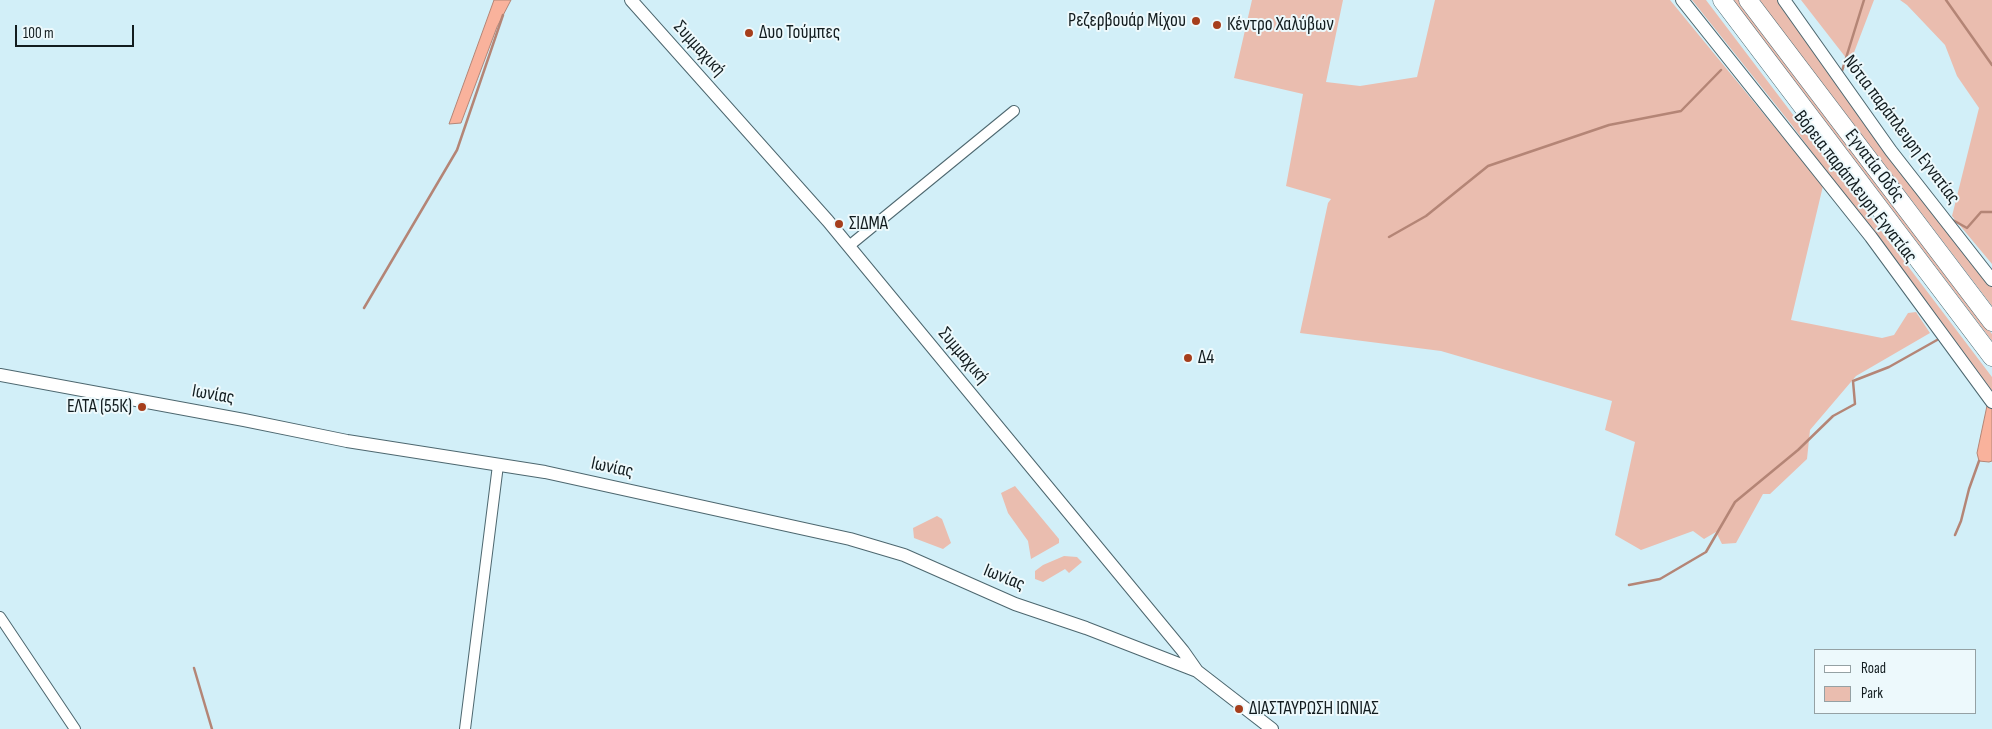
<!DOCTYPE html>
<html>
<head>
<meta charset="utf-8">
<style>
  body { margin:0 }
  #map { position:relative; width:1992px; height:729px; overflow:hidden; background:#d2eff8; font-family:"Sofia Sans Condensed",sans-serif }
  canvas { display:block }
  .legend { position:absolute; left:1814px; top:649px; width:162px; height:65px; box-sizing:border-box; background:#edf9fc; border:1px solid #95a1a4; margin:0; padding:6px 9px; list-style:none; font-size:15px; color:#121c1f }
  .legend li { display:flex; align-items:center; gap:10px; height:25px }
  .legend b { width:25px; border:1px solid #95a1a4 }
  .scale { position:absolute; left:15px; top:25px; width:119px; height:22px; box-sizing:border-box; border:2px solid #121c1f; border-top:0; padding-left:6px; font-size:15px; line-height:18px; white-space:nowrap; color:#121c1f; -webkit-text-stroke:4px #edf9fc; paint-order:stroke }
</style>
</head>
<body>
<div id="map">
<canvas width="1992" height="729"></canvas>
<ul class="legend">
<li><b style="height:6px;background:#fff"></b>Road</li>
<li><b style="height:14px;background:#eabdaf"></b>Park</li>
</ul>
<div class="scale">100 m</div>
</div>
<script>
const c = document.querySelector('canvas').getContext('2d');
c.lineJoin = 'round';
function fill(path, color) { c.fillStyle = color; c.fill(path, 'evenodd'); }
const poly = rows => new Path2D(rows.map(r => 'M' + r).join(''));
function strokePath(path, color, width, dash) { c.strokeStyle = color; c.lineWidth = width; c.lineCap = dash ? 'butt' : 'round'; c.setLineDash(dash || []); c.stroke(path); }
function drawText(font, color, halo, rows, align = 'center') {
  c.font = font + ' "Sofia Sans Condensed",sans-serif'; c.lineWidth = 4; c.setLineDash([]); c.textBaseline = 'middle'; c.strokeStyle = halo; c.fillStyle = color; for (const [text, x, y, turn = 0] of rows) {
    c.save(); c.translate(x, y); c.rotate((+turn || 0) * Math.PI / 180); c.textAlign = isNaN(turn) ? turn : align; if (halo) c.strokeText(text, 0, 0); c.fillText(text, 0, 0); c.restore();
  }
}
const green = poly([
  [1252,0,1343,0,1326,82,1360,86,1417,77,1435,0,1670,0,1823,186,1791,320,1882,338,1894,335,1908,313,1916,312,1930,333,1856,376,1810,430,1807,459,1770,494,1763,494,1736,543,1722,544,1716,532,1704,539,1693,531,1641,550,1615,535,1635,442,1605,430,1612,401,1441,351,1300,333,1328,203,1331,199,1286,186,1303,94,1234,78],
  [1692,0,1706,0,1992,377,1992,396,1791,124],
  [1733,0,1739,0,1992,334,1992,341],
  [1759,0,1779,0,1992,284,1992,306],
  [1801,0,1874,0,1850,63],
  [1900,0,1992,0,1992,264,1952,216,1979,108,1957,76,1945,45,1907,5],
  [1015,486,1059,539,1059,543,1031,559,1028,541,1008,513,1001,493],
  [937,516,942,519,951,543,943,549,914,538,913,528],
  [1064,556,1077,557,1082,562,1069,573,1065,569,1043,582,1035,579,1035,571,1043,565]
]);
const water = poly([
  [494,0,511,0,497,27,461,123,449,124,494,0],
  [1988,401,1992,407,1992,461,1989,462,1979,461,1977,453,1988,401]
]);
const stream = poly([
  [1946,0,1992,65],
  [1842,71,1864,0],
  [1951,219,1967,228,1981,212,1992,212],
  [1389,237,1426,216,1488,166,1609,125,1681,111,1721,70],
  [364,308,457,150,503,15],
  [1955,535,1961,521,1969,489,1979,461],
  [1629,585,1660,579,1706,552,1735,502,1798,450,1833,416,1855,404,1853,381,1889,367,1937,340],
  [194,668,212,729]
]);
const minor = poly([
  [849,246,1014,111],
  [0,617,75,729],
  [465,729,498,465]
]);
const tertiary = poly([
  [631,0,828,221,1183,651,1197,671,1272,729],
  [1682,0,1871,237,1992,402],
  [1784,0,1891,151,1992,280],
  [0,375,244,420,347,441,545,472,850,539,904,555,1015,604,1086,628,1197,671]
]);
const motorway = poly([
  [1722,0,1992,357],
  [1748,0,1992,322]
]);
const markers = [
  [1196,21,5,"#a63e1c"],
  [1217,25,5,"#a63e1c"],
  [749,33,5,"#a63e1c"],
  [839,224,5,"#a63e1c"],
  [1188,358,5,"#a63e1c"],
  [142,407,5,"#a63e1c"],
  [1239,709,5,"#a63e1c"]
];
const poiNames = [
  ["Ρεζερβουάρ Μίχου",1186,21,"right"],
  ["Κέντρο Χαλύβων",1227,25],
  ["Δυο Τούμπες",759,33],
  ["ΣΙΔΜΑ",849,224],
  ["Δ4",1198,358],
  ["ΕΛΤΑ (55Κ)",132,407,"right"],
  ["ΔΙΑΣΤΑΥΡΩΣΗ ΙΩΝΙΑΣ",1249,709]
];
const streetNames = [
  ["Συμμαχική",699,49,48],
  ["Νότια παράπλευρη Εγνατίας",1901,130,53],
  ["Εγνατία Οδός",1874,166,53],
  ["Βόρεια παράπλευρη Εγνατίας",1855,187,52],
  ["Συμμαχική",963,356,50],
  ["Ιωνίας",213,395,10],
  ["Ιωνίας",612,468,12],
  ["Ιωνίας",1004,578,22]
];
fill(green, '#eabdaf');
fill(water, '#f9b29c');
strokePath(water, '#b48576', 1);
strokePath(stream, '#b48576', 2.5);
strokePath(minor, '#4d676f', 12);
strokePath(tertiary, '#4d676f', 14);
strokePath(motorway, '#4d676f', 19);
strokePath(minor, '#fff', 10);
strokePath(tertiary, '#fff', 12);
strokePath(motorway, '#fff', 18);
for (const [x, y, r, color] of markers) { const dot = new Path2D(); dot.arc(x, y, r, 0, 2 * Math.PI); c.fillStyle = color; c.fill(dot); strokePath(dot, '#edf9fc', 2); }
drawText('19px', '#121c1f', '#edf9fc', poiNames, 'left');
drawText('19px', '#121c1f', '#edf9fc', streetNames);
</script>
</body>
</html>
